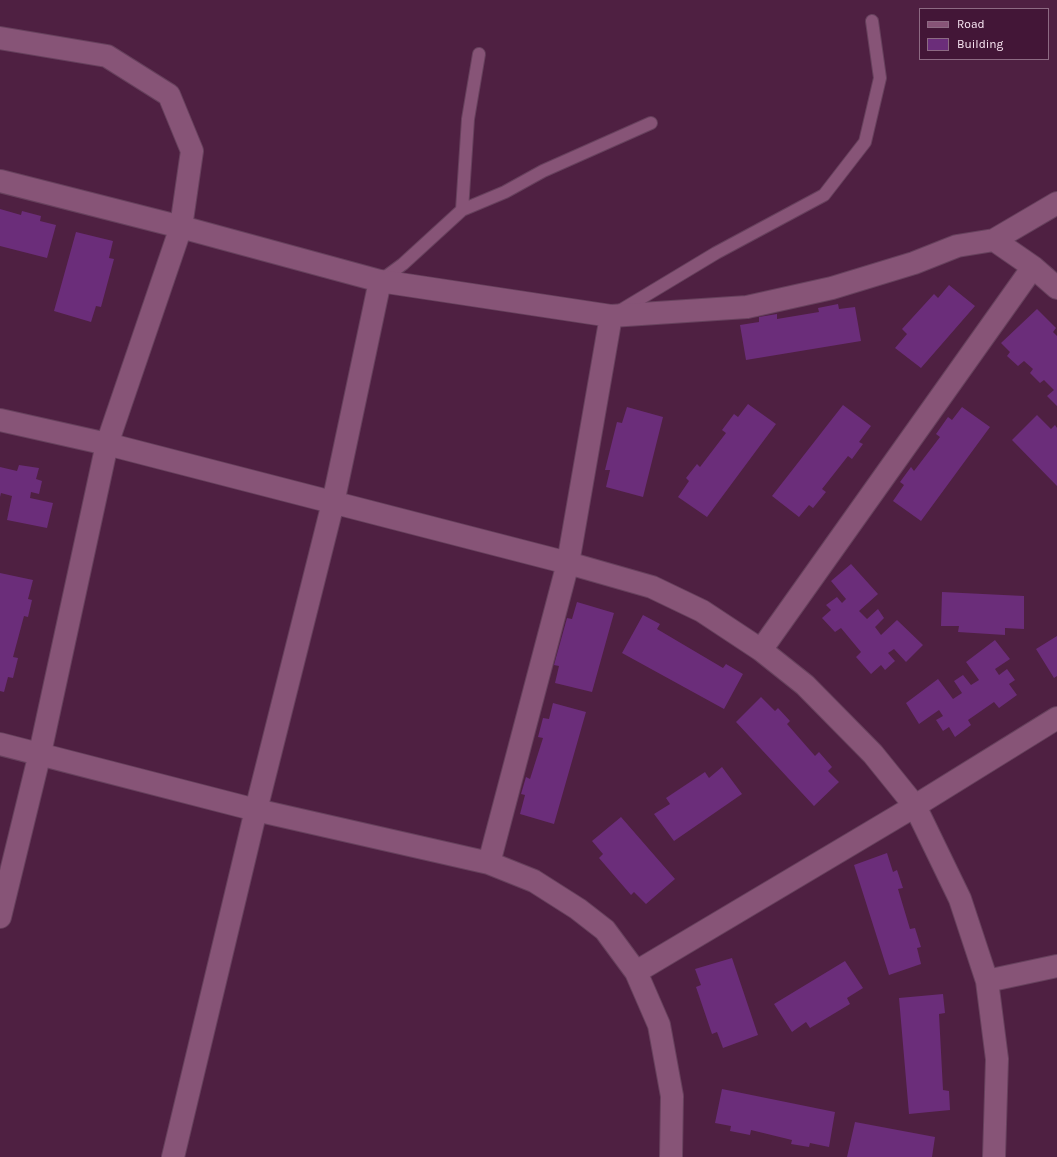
<!DOCTYPE html>
<html>
<head>
<meta charset="utf-8">
<style>
  body { margin:0 }
  #map { position:relative; width:1057px; height:1157px; overflow:hidden; background:#4f2042; font-family:Karla,sans-serif }
  canvas { display:block }
  .legend { position:absolute; left:919px; top:8px; width:130px; height:52px; box-sizing:border-box; background:#431637; border:1px solid #8d6a83; margin:0; padding:5px 7px; list-style:none; font-size:12px; color:#fbe9f5 }
  .legend li { display:flex; align-items:center; gap:8px; height:20px }
  .legend b { width:20px; border:1px solid #8d6a83 }
</style>
</head>
<body>
<div id="map">
<canvas width="1057" height="1157"></canvas>
<ul class="legend">
<li><b style="height:5px;background:#875477"></b>Road</li>
<li><b style="height:11px;background:#6b2d7a"></b>Building</li>
</ul>
</div>
<script>
const c = document.querySelector('canvas').getContext('2d');
c.lineJoin = 'round';
function fill(path, color) { c.fillStyle = color; c.fill(path, 'evenodd'); }
const poly = rows => new Path2D(rows.map(r => 'M' + r).join(''));
function strokePath(path, color, width, dash) { c.strokeStyle = color; c.lineWidth = width; c.lineCap = dash ? 'butt' : 'round'; c.setLineDash(dash || []); c.stroke(path); }
const building = poly([
  [0,209,21,215,22,211,41,216,40,221,56,225,47,258,0,246],
  [76,232,113,241,109,258,114,259,101,307,96,306,91,322,54,311],
  [949,285,975,306,921,368,895,348,907,334,902,329,934,294,938,298],
  [838,304,839,309,855,307,861,341,746,360,740,325,759,322,759,317,777,314,777,319,819,312,818,308],
  [1037,309,1056,328,1053,332,1057,336,1057,406,1047,396,1054,390,1044,380,1040,383,1030,373,1033,369,1024,361,1018,366,1007,356,1010,352,1001,343],
  [748,404,776,424,707,517,678,497,689,481,686,478,697,464,700,467,726,433,722,430,734,414,738,417],
  [843,405,871,426,859,442,863,444,852,459,848,456,822,489,826,492,813,508,809,505,799,517,772,496],
  [627,407,663,417,643,497,606,487,610,470,605,470,617,422,622,423],
  [962,407,990,427,921,521,893,501,904,485,900,482,911,467,914,471,940,437,936,434,948,417,952,420],
  [1037,415,1051,429,1055,425,1057,428,1057,486,1012,440],
  [19,465,39,468,36,479,42,481,39,494,31,492,30,498,53,503,47,528,7,520,12,496,1,493,0,497,0,467,17,471],
  [851,564,878,594,859,611,867,619,878,609,884,618,875,627,881,635,897,620,923,645,906,662,894,649,888,653,895,661,885,670,881,665,871,674,856,657,861,652,841,628,835,632,822,618,831,610,826,605,837,597,842,603,846,599,831,581],
  [0,573,33,580,28,599,32,600,28,617,24,616,13,657,18,658,13,678,8,677,4,692,0,691],
  [942,592,1024,596,1024,629,1005,628,1005,635,958,632,959,626,941,626],
  [577,602,614,613,592,692,555,683,559,666,554,665,567,618,572,619],
  [643,615,660,624,657,629,723,668,726,664,743,674,724,709,622,653],
  [1057,636,1057,676,1054,678,1036,649],
  [995,640,1010,659,995,669,999,675,1007,669,1015,680,1009,684,1017,695,999,708,994,702,968,720,971,725,955,737,949,727,943,731,936,720,943,716,939,710,919,724,906,703,938,679,953,699,962,693,954,681,963,675,971,685,979,680,966,662],
  [761,697,775,711,778,708,790,721,787,724,815,756,819,752,832,767,828,771,839,782,814,806,736,722],
  [553,703,586,712,554,824,520,814,525,795,521,794,526,777,530,779,543,738,538,737,543,718,549,719],
  [722,767,742,794,674,841,654,814,670,804,666,798,705,772,709,778],
  [621,817,675,879,646,904,634,892,631,895,599,858,603,854,592,841],
  [887,853,893,872,897,870,903,888,898,889,910,929,915,928,921,947,917,948,921,964,889,975,854,865],
  [732,958,758,1035,723,1048,717,1032,712,1034,696,987,701,985,695,969],
  [845,961,863,988,847,998,850,1004,810,1028,806,1022,792,1032,774,1004],
  [943,994,945,1013,939,1014,943,1090,949,1091,950,1110,909,1114,899,998],
  [722,1089,835,1112,829,1147,810,1143,809,1147,791,1144,792,1140,751,1130,750,1135,730,1131,731,1126,715,1123],
  [855,1122,935,1137,932,1157,847,1157]
]);
const lane = poly([
  [462,210,468,119,479,54],
  [380,281,403,264,462,210,505,192,543,171,651,123],
  [618,312,716,253,824,195,865,142,880,78,872,21]
]);
const street = poly([
  [0,38,107,56,169,95,192,151,181,227,107,444,40,753,0,917],
  [0,181,181,227,380,281,611,316,747,307,832,288,914,263,957,246,994,240,1033,267,1057,288],
  [994,240,1057,203],
  [0,420,107,444,568,563,652,587,702,611,761,650,805,685,873,754,915,806,960,899,987,981,997,1059,994,1157],
  [761,650,1033,267],
  [0,744,256,810,489,863,534,881,578,909,605,930,636,972,659,1025,672,1096,671,1157],
  [489,863,568,563,611,316],
  [636,972,915,806,1057,718],
  [987,981,1057,966],
  [173,1157,256,810,333,503,380,281]
]);
fill(building, '#6b2d7a');
strokePath(lane, '#67415d', 14);
strokePath(street, '#67415d', 24);
strokePath(lane, '#875477', 12);
strokePath(street, '#875477', 22);
</script>
</body>
</html>
